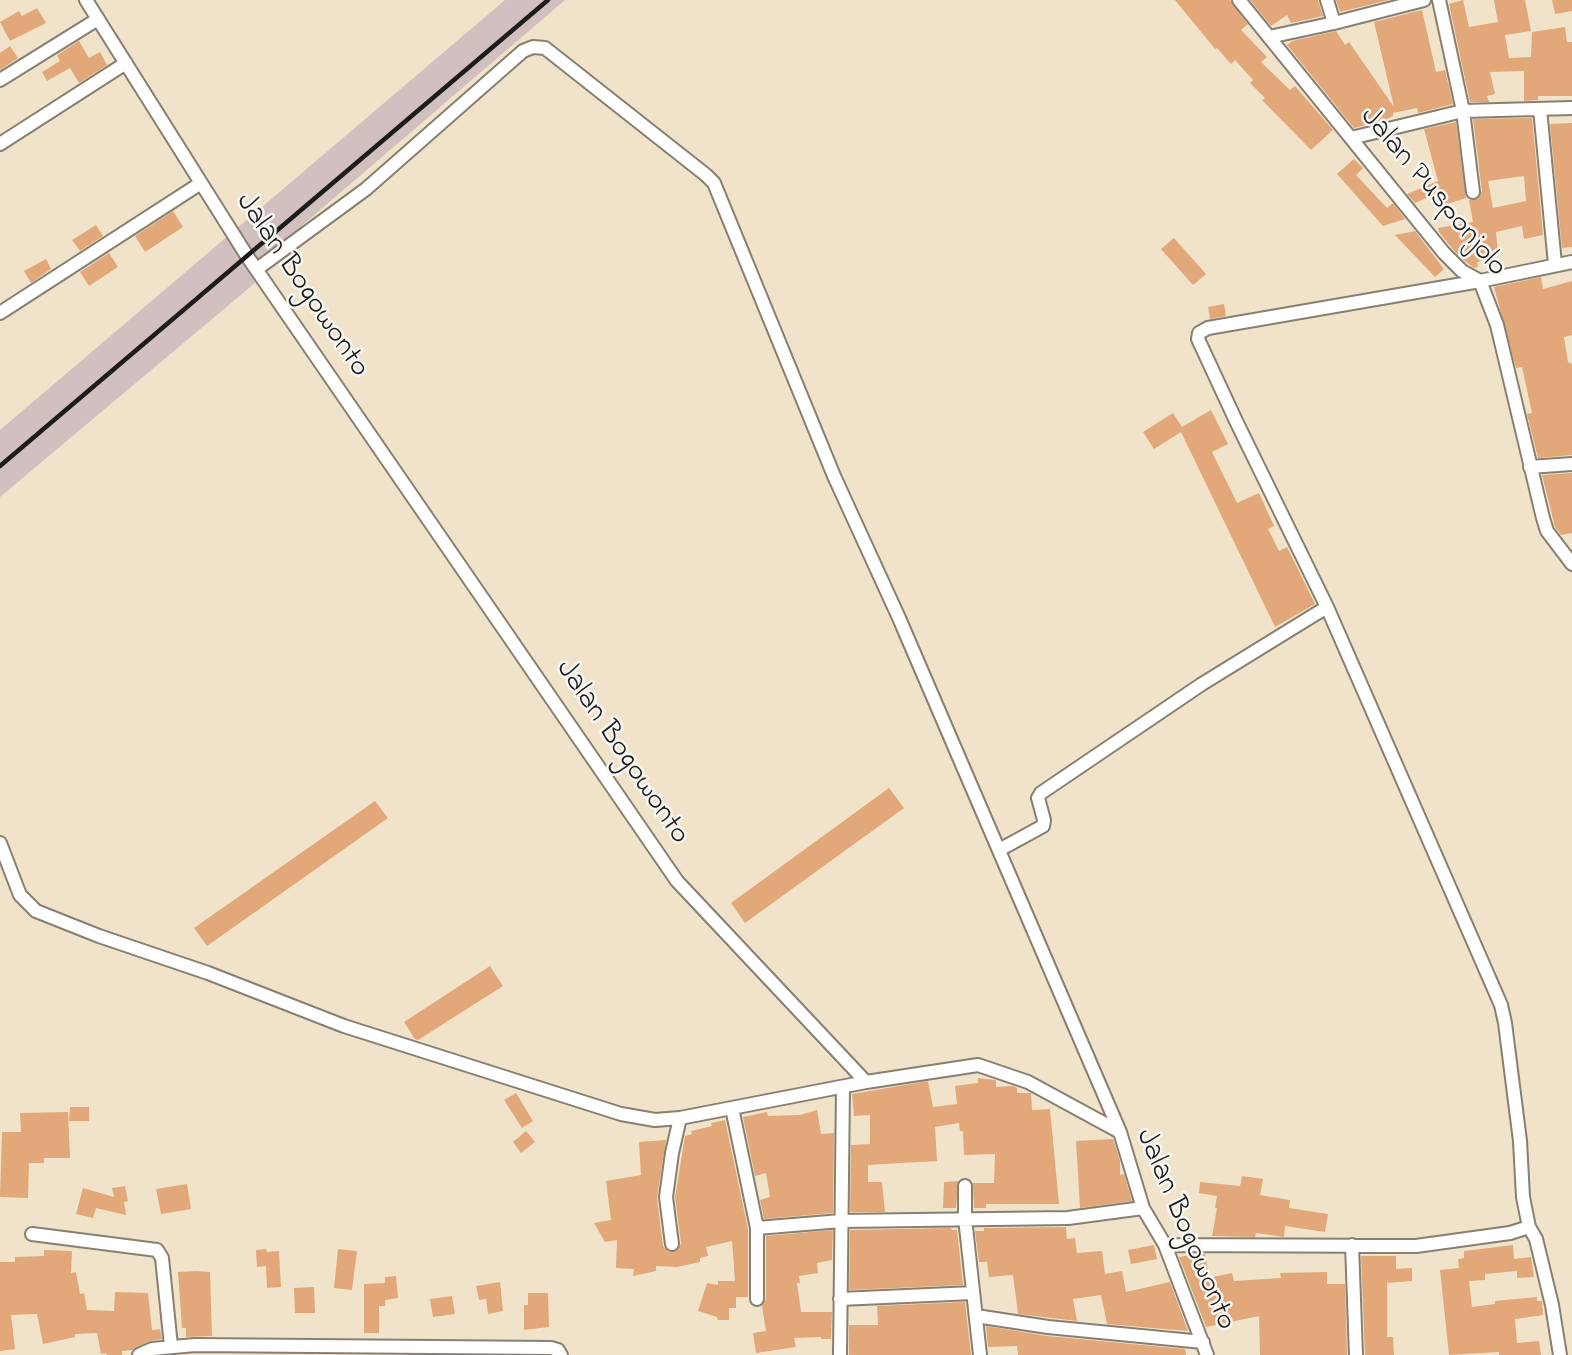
<!DOCTYPE html>
<html>
<head>
<meta charset="utf-8">
<style>
  body { margin:0 }
  canvas { display:block; background:#f1e3c9 }
</style>
</head>
<body>
<canvas width="1572" height="1355"></canvas>
<script>
const c = document.querySelector('canvas').getContext('2d');
c.lineJoin = 'round';
function fill(path, color) { c.fillStyle = color; c.fill(path, 'evenodd'); }
const poly = rows => new Path2D(rows.map(r => 'M' + r).join(''));
function strokePath(path, color, width, dash) { c.strokeStyle = color; c.lineWidth = width; c.lineCap = dash ? 'butt' : 'round'; c.setLineDash(dash || []); c.stroke(path); }
function drawText(font, color, halo, rows, align = 'center') {
  c.font = font + ' "Indie Flower",sans-serif'; c.lineWidth = 5; c.setLineDash([]); c.textBaseline = 'middle'; c.strokeStyle = halo; c.fillStyle = color; for (const [text, x, y, turn = 0] of rows) {
    c.save(); c.translate(x, y); c.rotate((+turn || 0) * Math.PI / 180); c.textAlign = isNaN(turn) ? turn : align; if (halo) c.strokeText(text, 0, 0); c.fillText(text, 0, 0); c.restore();
  }
}
const industrial = poly([
  [505,0,565,0,249,271,255,283,0,497,0,430]
]);
const building = poly([
  [1175,0,1230,0,1248,24,1241,30,1267,57,1261,62,1290,90,1295,86,1333,130,1311,150,1262,100,1265,98,1250,83,1253,80,1235,60,1231,64,1217,48,1215,49],
  [1250,0,1318,0,1323,16,1291,23,1287,15,1271,26],
  [1336,0,1389,0,1340,12],
  [1463,0,1469,27,1498,22,1494,0,1525,0,1531,31,1505,35,1509,58,1531,57,1532,32,1565,27,1567,42,1572,42,1572,96,1538,96,1538,100,1524,101,1524,71,1490,72,1495,94,1487,96,1489,102,1470,102,1449,4],
  [1552,0,1572,0,1572,11,1555,14],
  [37,8,46,23,10,41,0,22,19,11,22,16],
  [1422,10,1436,72,1445,70,1453,104,1418,113,1417,108,1393,113,1393,116,1383,121,1354,128,1287,45,1292,41,1336,31,1345,45,1349,42,1394,107,1374,22],
  [79,41,89,58,100,52,107,65,79,83,70,68,47,81,42,72,60,61,57,55],
  [10,46,18,58,0,70,0,53],
  [1532,118,1543,235,1524,239,1522,226,1496,232,1498,253,1491,255,1492,259,1477,262,1478,267,1474,268,1461,258,1460,253,1458,255,1451,247,1439,232,1438,228,1473,222,1469,200,1478,199,1482,191,1473,119],
  [1524,176,1526,201,1493,208,1488,181],
  [1456,122,1466,198,1444,205,1440,192,1415,203,1407,194,1438,181,1424,129],
  [1572,123,1572,247,1562,248,1550,124],
  [1354,159,1363,168,1356,175,1387,208,1393,203,1405,219,1383,226,1337,174],
  [173,211,183,227,145,252,135,236],
  [96,225,103,236,80,251,72,240],
  [1415,231,1444,269,1435,277,1395,235],
  [1174,238,1206,274,1193,285,1161,249],
  [109,253,118,267,89,286,80,272],
  [46,259,51,269,31,283,24,271],
  [1541,277,1543,289,1572,281,1572,335,1564,337,1568,362,1572,364,1572,455,1538,458,1527,414,1532,413,1522,367,1516,368,1494,287],
  [1224,304,1226,316,1210,319,1208,307],
  [1211,410,1228,444,1212,452,1237,503,1259,493,1274,526,1268,529,1279,551,1287,547,1315,604,1275,627,1181,432,1154,449,1143,432,1173,413,1182,427],
  [1572,473,1572,533,1561,535,1555,527,1542,475],
  [889,788,904,808,745,923,731,903],
  [375,801,388,818,207,946,194,928],
  [490,966,503,986,418,1040,415,1039,404,1022],
  [978,1078,996,1080,996,1087,1013,1086,1017,1088,1017,1093,1031,1093,1032,1110,1050,1109,1059,1204,986,1204,986,1208,974,1208,973,1183,994,1183,995,1154,964,1155,963,1131,960,1131,959,1123,935,1127,937,1161,868,1165,868,1182,882,1182,885,1212,850,1212,851,1145,870,1144,870,1115,854,1116,852,1094,928,1081,933,1107,957,1104,955,1086,978,1083],
  [516,1093,533,1121,522,1128,504,1100],
  [70,1107,89,1107,89,1121,69,1121],
  [817,1110,821,1134,834,1133,833,1213,764,1219,760,1200,770,1197,766,1173,755,1176,743,1117,767,1112,768,1116,800,1115],
  [68,1112,70,1158,44,1158,44,1163,29,1163,28,1198,0,1197,2,1132,21,1132,20,1113],
  [725,1120,748,1229,748,1297,736,1297,736,1308,729,1308,729,1320,718,1320,717,1317,698,1311,707,1283,718,1285,718,1281,735,1281,732,1241,706,1247,708,1256,700,1258,700,1262,677,1267,656,1266,656,1271,633,1276,634,1269,616,1268,617,1240,605,1242,594,1223,611,1220,606,1181,641,1175,639,1142,666,1140,657,1198,663,1246,669,1252,678,1250,681,1243,675,1197,685,1136,692,1134,691,1131,712,1126,711,1123],
  [526,1131,535,1142,521,1153,513,1142],
  [1113,1139,1120,1161,1120,1175,1124,1174,1132,1201,1080,1208,1076,1141],
  [1242,1176,1263,1179,1260,1195,1290,1200,1289,1208,1328,1214,1325,1232,1285,1226,1284,1237,1256,1233,1255,1237,1212,1236,1217,1208,1215,1208,1217,1196,1199,1193,1200,1182,1240,1186],
  [958,1181,956,1208,943,1208,944,1182],
  [187,1184,191,1209,161,1214,156,1189],
  [125,1186,128,1201,124,1202,126,1215,96,1208,93,1218,76,1214,83,1188,114,1197,112,1188],
  [1066,1227,1067,1239,1075,1238,1077,1253,1102,1251,1105,1274,1122,1271,1126,1292,1170,1282,1188,1331,1107,1324,1101,1295,1073,1299,1077,1321,1018,1314,1013,1275,989,1277,987,1262,979,1262,975,1231,984,1231,984,1228,987,1228],
  [951,1228,952,1230,957,1230,963,1285,849,1290,850,1230],
  [833,1230,832,1260,817,1263,818,1273,799,1276,800,1283,797,1283,801,1312,832,1312,831,1339,821,1339,821,1337,794,1338,796,1347,756,1353,753,1333,766,1331,762,1306,766,1299,766,1236],
  [1154,1245,1157,1259,1131,1264,1128,1250],
  [1513,1245,1514,1259,1531,1257,1534,1277,1517,1278,1517,1271,1485,1274,1485,1280,1469,1281,1472,1307,1495,1304,1495,1301,1537,1297,1537,1301,1542,1301,1543,1315,1515,1319,1517,1343,1539,1341,1541,1355,1499,1355,1499,1352,1449,1355,1440,1270,1459,1268,1458,1259,1464,1258,1464,1251],
  [266,1249,267,1252,279,1251,281,1287,267,1288,266,1266,257,1267,256,1250],
  [338,1249,357,1251,352,1290,334,1288],
  [44,1250,72,1251,71,1273,76,1272,80,1294,84,1293,87,1310,114,1311,115,1292,148,1293,152,1330,160,1329,162,1339,149,1341,132,1350,122,1351,122,1355,107,1355,106,1353,101,1354,97,1333,75,1334,75,1337,43,1344,37,1314,11,1315,15,1349,0,1351,0,1262,15,1262,15,1257,44,1256],
  [1196,1254,1205,1254,1209,1278,1232,1273,1234,1281,1281,1278,1280,1273,1327,1272,1327,1284,1345,1284,1347,1355,1260,1355,1259,1316,1206,1327,1179,1257],
  [1361,1256,1396,1256,1396,1269,1412,1268,1412,1281,1387,1283,1387,1337,1393,1337,1394,1355,1365,1355],
  [197,1271,210,1272,212,1336,186,1337,186,1328,182,1328,178,1272],
  [396,1276,398,1298,385,1300,385,1306,379,1306,379,1333,364,1333,364,1284,385,1283,385,1277],
  [500,1282,503,1311,488,1314,486,1299,479,1300,476,1286],
  [314,1287,315,1313,295,1313,294,1288],
  [528,1293,548,1293,549,1327,524,1330,524,1305,528,1305],
  [452,1296,455,1314,433,1317,430,1299],
  [965,1302,971,1355,849,1355,849,1325,878,1325,877,1306],
  [986,1326,1047,1336,1185,1349,1186,1355,1018,1355,1017,1346,988,1347]
]);
const minor = poly([
  [86,0,247,256,677,881,866,1082,978,1065,1028,1082,1120,1132,1143,1208,1165,1245,1207,1355],
  [1239,0,1444,253,1462,271,1480,281,1497,325,1543,518,1547,531,1572,564],
  [1327,0,1334,23,1424,0],
  [1439,0,1463,111,1473,192],
  [1269,37,1334,23],
  [0,80,98,19],
  [1540,109,1555,264],
  [1351,138,1463,111,1572,108],
  [0,144,126,63],
  [257,269,366,189,523,51,533,47,545,48,706,175,714,183,834,476,899,618,1120,1132],
  [0,313,201,183],
  [1530,467,1572,464],
  [0,843,20,895,36,911,99,936,208,973,344,1026,621,1114,655,1120,680,1118,866,1082],
  [999,850,1043,826,1044,820,1038,798,1041,793,1202,684,1327,607],
  [732,1108,757,1228],
  [965,1186,965,1218,980,1355],
  [1529,1227,1536,1239,1552,1305,1560,1355],
  [32,1234,157,1250,162,1258,171,1346],
  [672,1244,666,1197,672,1153,680,1118],
  [1165,1245,1416,1246,1510,1233,1529,1227,1523,1197,1520,1141,1505,1023,1501,1005,1327,607,1236,421,1198,339,1199,333,1208,328,1480,281,1572,262],
  [1352,1245,1356,1355],
  [757,1299,757,1228,841,1221,1068,1218,1143,1208],
  [840,1299,973,1293],
  [976,1316,1048,1327,1203,1342],
  [139,1355,152,1349,195,1345,551,1348,558,1350,561,1355],
  [840,1355,843,1087]
]);
const rail = poly([
  [0,466,548,0]
]);
const streetNames = [
  ["Jalan Pusponjolo",1432,193,50],
  ["Jalan Bogowonto",301,286,56],
  ["Jalan Bogowonto",621,753,56],
  ["Jalan Bogowonto",1184,1230,67]
];
fill(industrial, '#d2bfc0');
fill(building, '#e3a87a');
strokePath(minor, '#868072', 16);
strokePath(minor, '#fff', 12);
strokePath(rail, '#1c1c1c', 4.5);
drawText('30px', '#1c1c1c', '#f6f6f2', streetNames);
</script>
</body>
</html>
